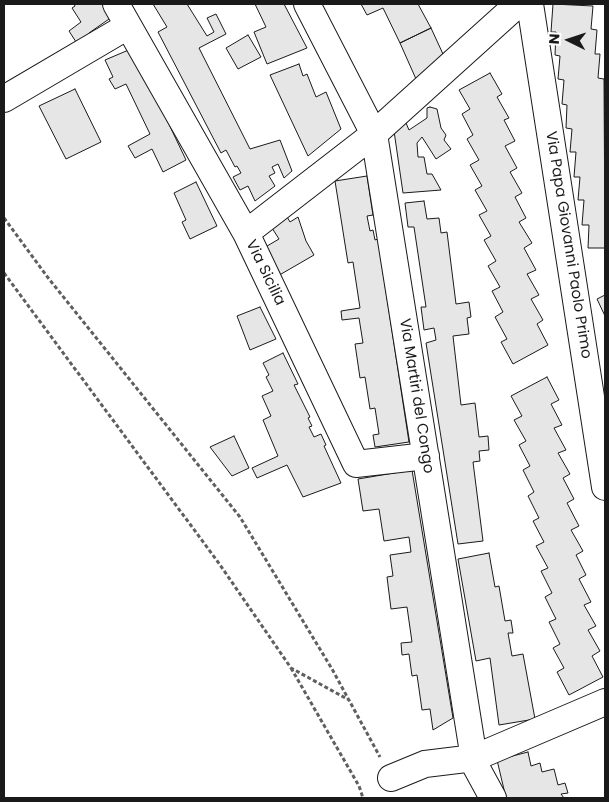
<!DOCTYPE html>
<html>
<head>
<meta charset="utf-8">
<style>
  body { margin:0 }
  #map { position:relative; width:609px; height:802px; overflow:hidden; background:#fff; font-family:Poppins,sans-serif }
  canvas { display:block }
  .frame { position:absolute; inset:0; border:5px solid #1a1a1a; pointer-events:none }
  .north { position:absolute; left:544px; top:15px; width:50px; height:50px; -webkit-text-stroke:4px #fff; paint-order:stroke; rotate:274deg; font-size:14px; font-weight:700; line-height:20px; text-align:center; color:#1a1a1a }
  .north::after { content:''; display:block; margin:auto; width:18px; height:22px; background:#1a1a1a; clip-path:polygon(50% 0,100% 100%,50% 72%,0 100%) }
</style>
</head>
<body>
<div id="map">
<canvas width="609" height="802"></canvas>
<div class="frame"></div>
<div class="north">N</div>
</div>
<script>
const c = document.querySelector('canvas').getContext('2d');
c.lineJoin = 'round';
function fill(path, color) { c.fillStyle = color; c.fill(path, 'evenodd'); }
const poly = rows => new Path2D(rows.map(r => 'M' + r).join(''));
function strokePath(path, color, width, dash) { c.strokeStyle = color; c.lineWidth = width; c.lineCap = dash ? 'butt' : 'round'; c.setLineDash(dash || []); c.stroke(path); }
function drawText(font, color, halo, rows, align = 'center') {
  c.font = font + ' Poppins,sans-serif'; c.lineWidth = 4; c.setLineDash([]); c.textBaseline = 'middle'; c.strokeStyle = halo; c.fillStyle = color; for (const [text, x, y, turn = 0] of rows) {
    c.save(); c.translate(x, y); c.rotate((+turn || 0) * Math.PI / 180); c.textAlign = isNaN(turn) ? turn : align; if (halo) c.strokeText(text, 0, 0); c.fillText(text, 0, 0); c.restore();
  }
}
const building = poly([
  [74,4,113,4,119,12,89,33,91,36,78,45,69,31,81,22,72,8,75,6,74,4],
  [153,4,187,4,207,36,214,32,207,18,216,14,226,34,199,48,250,149,280,140,292,171,284,178,278,164,272,167,275,173,269,176,275,186,255,201,248,186,240,190,233,177,241,173,237,166,235,167,226,150,221,153,158,32,167,27,153,4],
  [255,4,284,4,307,48,267,64,254,32,266,27,255,4],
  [361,4,418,4,431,28,400,43,383,8,367,15,361,4],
  [553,4,593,6,591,29,597,30,595,54,600,54,598,78,604,79,605,248,588,248,589,225,582,225,584,200,578,200,580,177,574,177,576,152,570,152,572,129,566,128,567,105,562,104,564,80,558,79,560,56,555,55,556,32,551,32,553,4],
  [431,28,443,54,416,79,400,43,431,28],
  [248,35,261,57,238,69,226,48,248,35],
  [138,46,156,97,186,160,163,172,152,149,135,158,128,146,150,134,126,84,115,89,109,79,113,77,105,60,138,46],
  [299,64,303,76,307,74,316,97,326,92,341,129,308,156,270,75,299,64],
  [490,73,502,94,497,97,509,118,504,120,515,141,505,146,517,168,510,172,522,193,515,197,526,218,519,222,532,243,524,248,536,270,527,274,539,295,531,299,543,320,537,324,548,345,513,364,501,342,507,339,495,317,503,312,492,291,500,287,488,266,496,261,484,240,491,236,479,215,487,211,475,190,482,186,470,165,479,160,467,139,473,135,462,114,470,109,459,90,490,73],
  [75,89,101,142,66,159,39,106,75,89],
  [430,107,437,109,441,128,446,135,444,140,451,149,436,159,422,137,417,143,418,157,424,157,427,174,432,174,441,190,403,193,394,131,406,123,409,130,427,118,427,108,430,107],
  [367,176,373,215,367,216,370,231,373,230,375,240,378,239,409,442,375,447,373,435,379,434,375,408,370,409,365,377,360,378,355,344,363,343,359,318,342,320,341,311,360,308,353,262,348,263,335,181,367,176],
  [196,182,217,226,190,239,182,222,186,220,174,193,196,182],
  [424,201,427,219,439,218,441,233,447,232,456,304,469,302,471,317,467,318,469,334,453,336,461,405,475,403,479,437,488,436,489,450,479,451,480,461,473,462,483,541,458,544,426,343,436,340,434,328,424,330,421,307,426,307,414,227,408,227,405,203,424,201],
  [286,215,290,222,298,217,306,241,314,255,276,277,262,249,279,239,272,228,286,215],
  [605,295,605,316,597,299,605,295],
  [260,307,276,339,250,350,237,316,260,307],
  [283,353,298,384,294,385,310,417,308,418,312,426,309,427,314,437,321,434,326,445,324,446,341,483,303,497,287,465,257,478,252,468,278,456,263,420,271,416,262,396,273,391,266,377,269,375,263,363,283,353],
  [547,377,559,400,551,404,562,425,554,428,566,450,558,453,570,474,563,478,574,499,567,503,579,526,571,530,583,551,576,555,586,575,579,579,591,602,584,605,596,626,588,630,600,651,592,656,603,677,569,695,557,672,564,668,553,648,560,644,549,622,556,619,545,597,552,593,541,571,548,568,536,546,544,542,533,521,539,518,528,496,534,492,523,470,530,466,519,445,526,441,514,420,522,416,511,396,547,377],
  [234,436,249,468,232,476,210,447,234,436],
  [412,470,453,718,433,730,430,709,422,710,417,675,412,676,409,654,402,655,401,643,412,642,407,607,391,609,387,577,393,576,390,555,411,552,409,537,384,541,379,509,363,511,358,479,412,470],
  [489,553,495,587,499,586,505,621,511,620,513,633,508,633,512,656,523,654,535,719,499,725,490,658,476,661,458,559,489,553],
  [528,752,531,766,540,763,542,772,554,769,558,785,565,783,568,793,561,794,564,798,504,798,506,798,497,760,528,752]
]);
const path = poly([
  [4,218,49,279,240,517,332,669,380,757],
  [4,273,218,562,291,668,349,700],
  [291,668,359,786,363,798]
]);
const minor = poly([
  [116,4,246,233,356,464,426,456],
  [307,4,374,134,475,765,493,798],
  [530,4,605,487],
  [4,99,128,26],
  [246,233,374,134,518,4],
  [391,778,425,764,474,758,605,702]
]);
const streetNames = [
  ["Via Papa Giovanni Paolo Primo",568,245,81],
  ["Via Sicilia",265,273,64],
  ["Via Martiri del Congo",416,396,81]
];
fill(building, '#e6e6e6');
strokePath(building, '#1a1a1a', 1);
strokePath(minor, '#1a1a1a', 28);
strokePath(path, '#5f5f5f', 3, [4, 2.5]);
strokePath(minor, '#fff', 26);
drawText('15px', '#1a1a1a', '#fff', streetNames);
</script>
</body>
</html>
